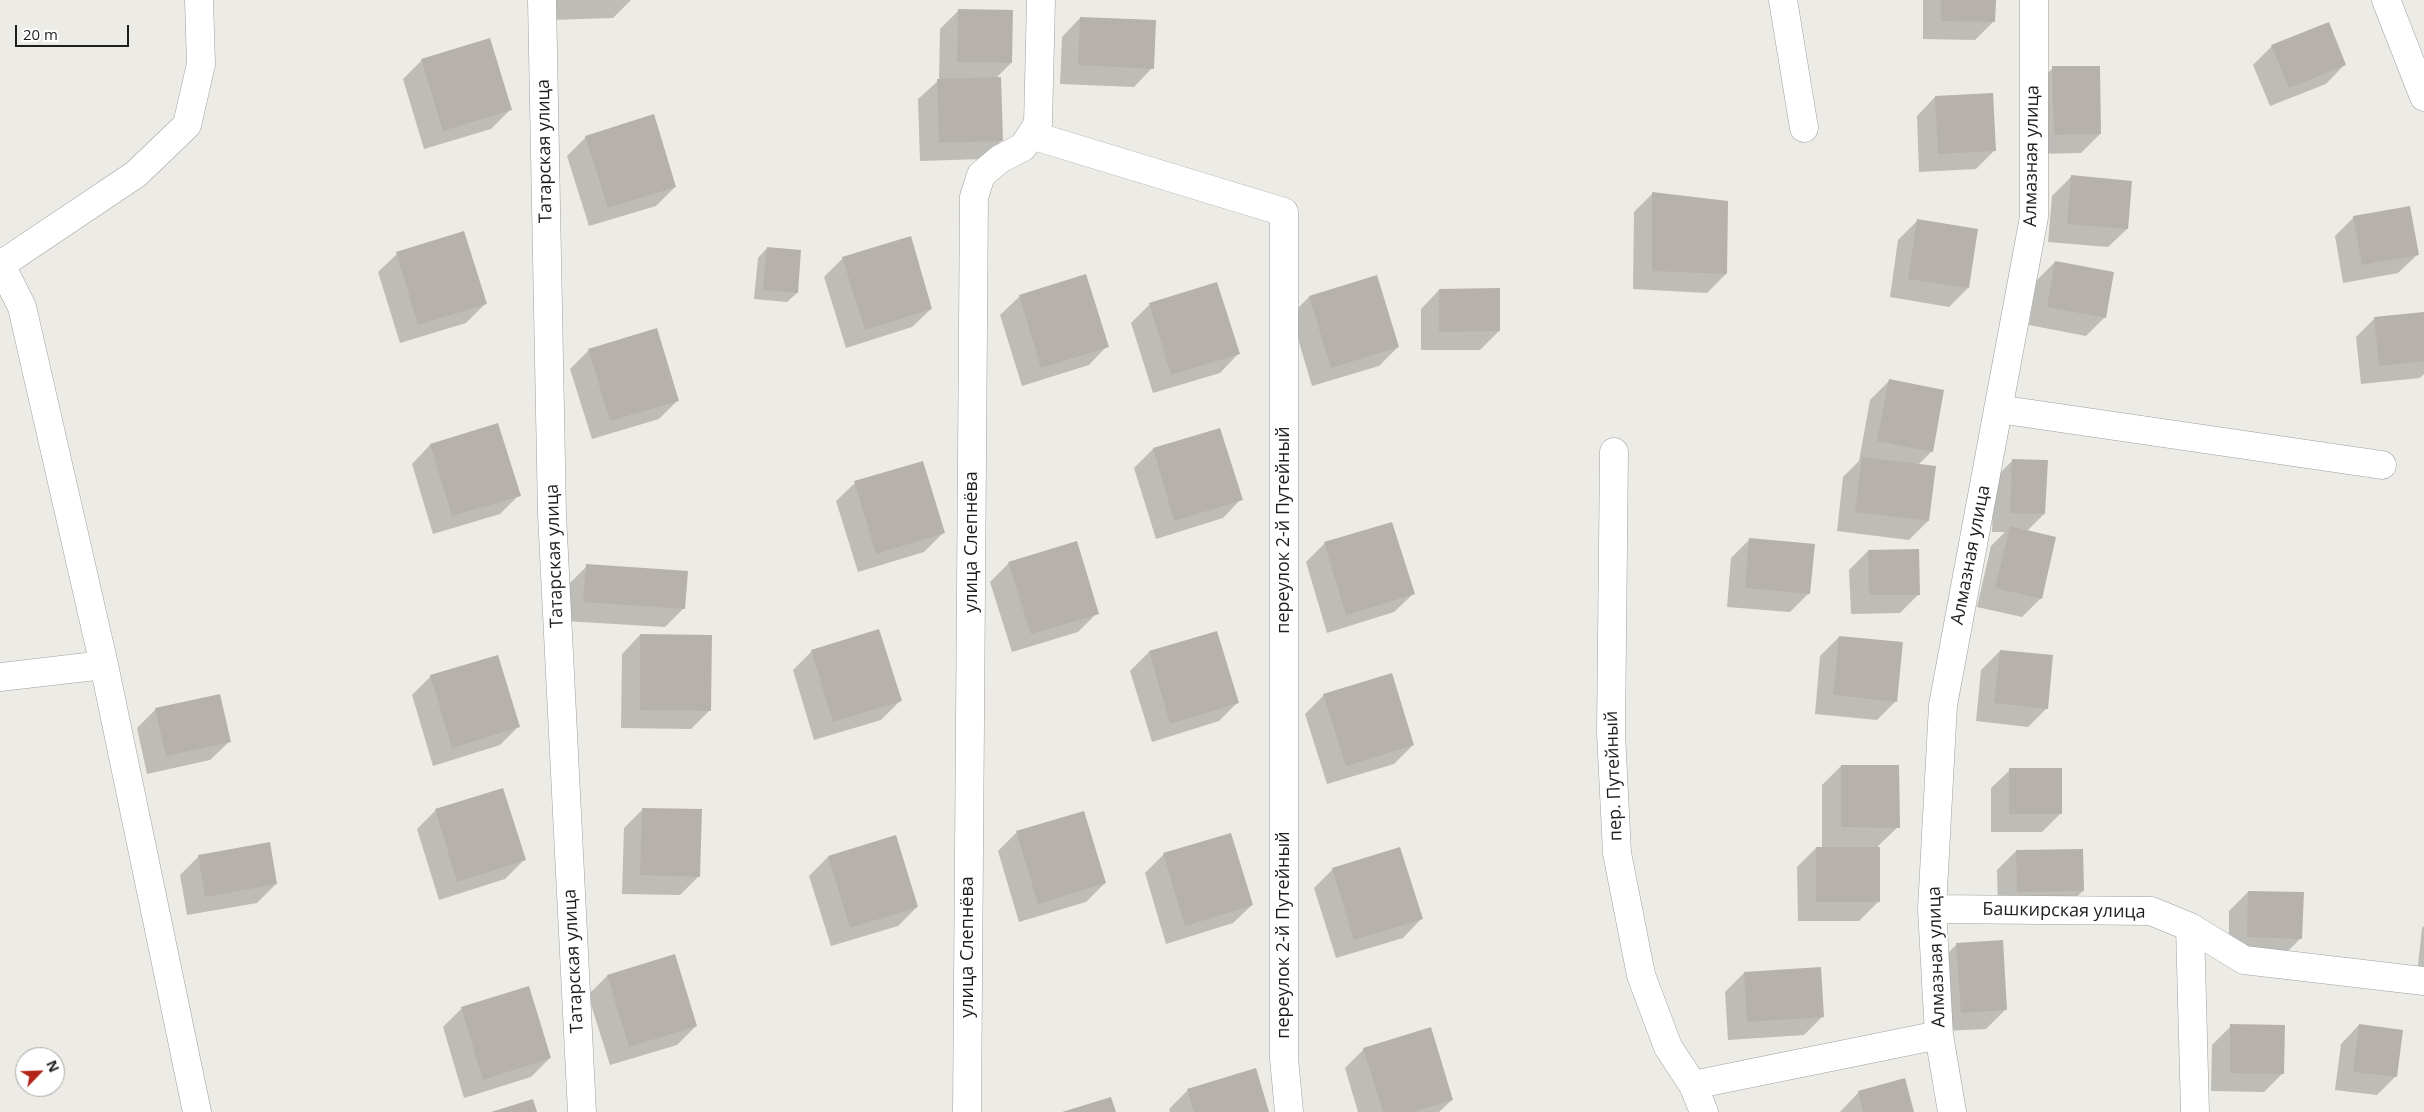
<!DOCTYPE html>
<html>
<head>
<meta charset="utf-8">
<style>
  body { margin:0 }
  #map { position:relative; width:2424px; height:1112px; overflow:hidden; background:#edebe5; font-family:"Open Sans",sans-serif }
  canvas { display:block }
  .north { position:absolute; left:15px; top:1047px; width:50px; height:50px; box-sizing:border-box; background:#fff; border:1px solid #a5a5a5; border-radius:50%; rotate:66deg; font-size:14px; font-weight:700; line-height:20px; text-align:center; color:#1e1e1e }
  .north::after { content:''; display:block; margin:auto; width:18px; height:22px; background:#b22319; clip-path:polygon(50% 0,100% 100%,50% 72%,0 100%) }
  .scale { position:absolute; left:15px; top:25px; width:114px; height:22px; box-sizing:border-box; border:2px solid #1e1e1e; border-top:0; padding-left:6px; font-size:15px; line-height:18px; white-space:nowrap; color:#1e1e1e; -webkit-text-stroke:4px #fff; paint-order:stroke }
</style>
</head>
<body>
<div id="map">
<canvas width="2424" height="1112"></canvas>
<div class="north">N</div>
<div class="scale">20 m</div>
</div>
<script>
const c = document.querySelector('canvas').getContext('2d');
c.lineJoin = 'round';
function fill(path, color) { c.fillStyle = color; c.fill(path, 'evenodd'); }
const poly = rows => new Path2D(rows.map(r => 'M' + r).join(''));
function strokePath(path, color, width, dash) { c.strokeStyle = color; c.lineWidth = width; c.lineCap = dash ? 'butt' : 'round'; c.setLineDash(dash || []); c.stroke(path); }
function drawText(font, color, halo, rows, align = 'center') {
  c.font = font + ' "Open Sans",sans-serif'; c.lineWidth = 4; c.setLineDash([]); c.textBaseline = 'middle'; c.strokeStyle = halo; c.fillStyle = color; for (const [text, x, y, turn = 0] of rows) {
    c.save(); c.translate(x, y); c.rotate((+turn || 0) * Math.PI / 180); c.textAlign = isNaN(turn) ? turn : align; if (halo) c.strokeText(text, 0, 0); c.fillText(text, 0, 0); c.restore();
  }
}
const shadow = poly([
  [550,0,631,0,613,18,550,20],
  [1923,0,1994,0,1994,21,1975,40,1923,39],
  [959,10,1011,63,996,78,1002,140,983,159,920,161,918,99,939,80,940,29],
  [1080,18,1152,68,1134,87,1060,84,1062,37],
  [2272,46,2344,65,2326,84,2270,106,2253,65],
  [422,60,510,110,491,129,424,149,403,79],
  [2053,68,2100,134,2081,153,2035,154,2034,87],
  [1935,97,1995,150,1976,169,1919,172,1917,116],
  [586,137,675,187,656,206,589,226,567,156],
  [2071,177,2127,229,2108,247,2048,242,2052,196],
  [1653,193,1726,274,1707,293,1633,289,1634,212],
  [2354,217,2417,255,2398,273,2343,283,2335,236],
  [1917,221,1968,288,1949,307,1890,297,1898,240],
  [767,248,797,293,787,302,754,299,758,258],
  [397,254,485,304,466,323,400,343,378,272],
  [843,258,931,309,912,327,846,348,824,277],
  [2055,262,2105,317,2086,336,2029,325,2036,281],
  [1086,276,1107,346,1089,365,1022,386,1000,315,1019,297],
  [1439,290,1499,331,1480,350,1421,350,1421,309],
  [1309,297,1398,347,1379,366,1312,386,1291,315],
  [1150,304,1238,354,1220,373,1153,393,1131,323],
  [2424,313,2424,374,2420,378,2361,384,2356,337,2375,318],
  [589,350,678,400,659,419,592,439,570,369],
  [1889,381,1932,451,1918,465,1928,521,1909,540,1837,531,1843,477,1859,461,1870,400],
  [1220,429,1241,499,1223,518,1156,539,1134,468,1153,449],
  [430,445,519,495,500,514,433,534,412,464],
  [2013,460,2044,514,2027,531,2041,598,2022,617,1977,607,1991,546,2005,532,1992,532,1994,479],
  [855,483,943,533,924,552,858,572,836,501],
  [1750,539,1809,593,1790,612,1727,607,1731,558],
  [1325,543,1413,594,1394,612,1327,633,1306,562],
  [1868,551,1919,594,1900,613,1851,614,1849,570],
  [1009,563,1097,613,1078,632,1012,652,990,582],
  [587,566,684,608,665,627,565,621,568,585],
  [1216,632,1238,702,1219,721,1152,742,1130,671,1149,652],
  [640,635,710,710,691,729,621,728,622,654],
  [1839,637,1896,701,1877,720,1815,714,1820,656],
  [812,651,900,701,881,720,814,740,793,670],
  [2000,651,2047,708,2028,727,1976,721,1981,670],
  [431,676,519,726,500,745,433,766,412,695],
  [1324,695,1413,745,1394,764,1327,784,1305,714],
  [156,709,229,742,210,760,147,774,137,728],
  [1841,766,1898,827,1878,846,1878,902,1859,921,1798,921,1797,867,1816,848,1822,848,1822,785],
  [2010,770,2060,814,2042,832,1991,832,1991,788],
  [643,809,699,876,680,895,622,894,624,828],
  [436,810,524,860,505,879,439,900,417,829],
  [1016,833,1105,883,1086,902,1019,922,998,851],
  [895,836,917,907,898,926,831,946,809,876,828,857],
  [2016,851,2083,891,2064,909,1998,911,1997,870],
  [1164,854,1252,905,1233,923,1166,944,1145,873],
  [199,856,276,884,257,903,187,915,180,875],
  [1333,869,1421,919,1403,938,1336,958,1314,888],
  [2248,892,2301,938,2282,957,2229,956,2229,911],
  [2424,926,2424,975,2417,974,2422,928],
  [1957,944,2005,1010,1986,1029,1942,1031,1938,963],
  [674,956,696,1026,677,1045,610,1065,588,995,607,976],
  [1744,973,1822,1017,1804,1035,1728,1040,1725,992],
  [462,1008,550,1058,531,1077,464,1098,443,1027],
  [2359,1025,2396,1076,2377,1095,2335,1090,2341,1044],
  [2231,1026,2283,1073,2264,1092,2211,1091,2212,1045],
  [1364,1049,1452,1100,1439,1112,1358,1112,1345,1068],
  [1188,1090,1268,1112,1170,1112,1169,1109],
  [1859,1092,1912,1112,1840,1112]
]);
const building = poly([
  [1941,0,1996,0,1995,22,1941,21],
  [958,9,1013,10,1012,63,957,62],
  [1080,17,1156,20,1154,69,1078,65],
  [2329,22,2346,65,2289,88,2271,45],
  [490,38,512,110,443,131,421,59],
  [2052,66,2100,66,2101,134,2054,135],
  [1001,77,1003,141,939,143,937,79],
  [1993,93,1996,151,1938,154,1935,96],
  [654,114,676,187,608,208,585,136],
  [2071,175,2132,181,2128,229,2067,224],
  [1652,192,1728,201,1727,274,1652,271],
  [2410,206,2419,255,2362,265,2353,216],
  [1917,219,1978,229,1969,288,1908,279],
  [464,231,487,304,418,325,396,252],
  [911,236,932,309,865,330,842,257],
  [767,247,801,250,798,293,763,290],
  [2055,261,2114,272,2106,318,2047,307],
  [1086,274,1109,347,1041,368,1019,295],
  [1377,275,1399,347,1331,368,1309,296],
  [1217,282,1240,354,1171,375,1149,303],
  [1500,288,1500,331,1439,332,1439,289],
  [2424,312,2424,361,2379,366,2374,317],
  [657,328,679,401,610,421,588,349],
  [1889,379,1944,390,1933,452,1877,441],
  [498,423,521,496,452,516,430,444],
  [1220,428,1243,500,1174,521,1153,448],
  [1862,457,1936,466,1929,521,1855,512],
  [2012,459,2048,460,2045,514,2010,513],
  [923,461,945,533,876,554,854,481],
  [1392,522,1415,594,1346,615,1324,542],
  [2010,526,2056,537,2042,599,1995,588],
  [1749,538,1815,544,1810,594,1745,588],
  [1077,541,1099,614,1031,634,1008,562],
  [1919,549,1920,595,1869,595,1868,550],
  [586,564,688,571,685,609,583,602],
  [879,629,902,701,833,722,811,650],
  [1217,631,1239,703,1170,724,1149,651],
  [640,634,712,635,711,711,640,710],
  [1839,636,1903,642,1897,702,1833,695],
  [2000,650,2053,655,2048,709,1994,703],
  [498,655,520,727,452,748,430,675],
  [1392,673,1414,745,1346,766,1323,694],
  [220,694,231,742,166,756,155,708],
  [1841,765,1899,765,1900,828,1841,827],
  [2009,768,2062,768,2062,814,2009,814],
  [503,788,526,860,457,882,435,809],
  [642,808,702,809,700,877,640,875],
  [1084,811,1106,883,1038,904,1016,831],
  [1231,833,1253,905,1185,926,1163,853],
  [896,835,918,907,850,928,828,856],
  [270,842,277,884,205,897,198,855],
  [1400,847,1423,919,1354,940,1332,868],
  [1816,847,1880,847,1880,902,1816,902],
  [2083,849,2084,891,2017,892,2016,850],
  [2248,891,2304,892,2302,939,2247,937],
  [2003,940,2007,1010,1961,1013,1956,943],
  [675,954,697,1026,629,1047,607,975],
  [1821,967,1824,1017,1747,1022,1744,972],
  [529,986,551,1058,483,1080,461,1007],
  [2230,1024,2285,1025,2284,1074,2230,1073],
  [2359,1024,2403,1030,2397,1077,2353,1072],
  [1431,1027,1453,1100,1413,1112,1383,1112,1363,1048],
  [1256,1068,1269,1112,1194,1112,1187,1089],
  [1905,1078,1914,1112,1863,1112,1858,1091],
  [1111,1097,1116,1112,1062,1112],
  [533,1099,537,1112,491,1112]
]);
const minor = poly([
  [542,0,552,514,582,1112],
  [1783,0,1804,128],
  [2386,0,2424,97],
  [1031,135,1284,212,1284,1058,1289,1112],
  [0,263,22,307,104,665,197,1112],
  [2,264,136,174,187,125,201,64,199,0],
  [1998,409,2382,465],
  [1614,452,1611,733,1617,853,1641,975,1668,1047,1693,1085,1704,1112],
  [0,677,104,665],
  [1932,909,2151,911,2190,927,2244,960,2424,981],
  [2190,927,2195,1112],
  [1693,1085,1939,1035],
  [967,1112,974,197,981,175,1000,159,1023,147,1038,124,1041,0],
  [1952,1112,1939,1035,1932,909,1943,705,2034,217,2034,0]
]);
const streetNames = [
  ["Татарская улица",545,151,-91],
  ["Алмазная улица",2032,156,-89],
  ["переулок 2-й Путейный",1284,530,-90],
  ["улица Слепнёва",972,542,-90],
  ["Алмазная улица",1971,555,-79],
  ["Татарская улица",555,556,-92],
  ["пер. Путейный",1614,776,-92],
  ["Башкирская улица",2064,911,1],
  ["переулок 2-й Путейный",1284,935,-90],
  ["улица Слепнёва",968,947,-90],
  ["Алмазная улица",1937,957,-92],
  ["Татарская улица",574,961,-93]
];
fill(shadow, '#0003');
fill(building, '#b6b1ab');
strokePath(minor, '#9f9f9f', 29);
strokePath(minor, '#fff', 28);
drawText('18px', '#1e1e1e', '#fff', streetNames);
</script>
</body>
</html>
